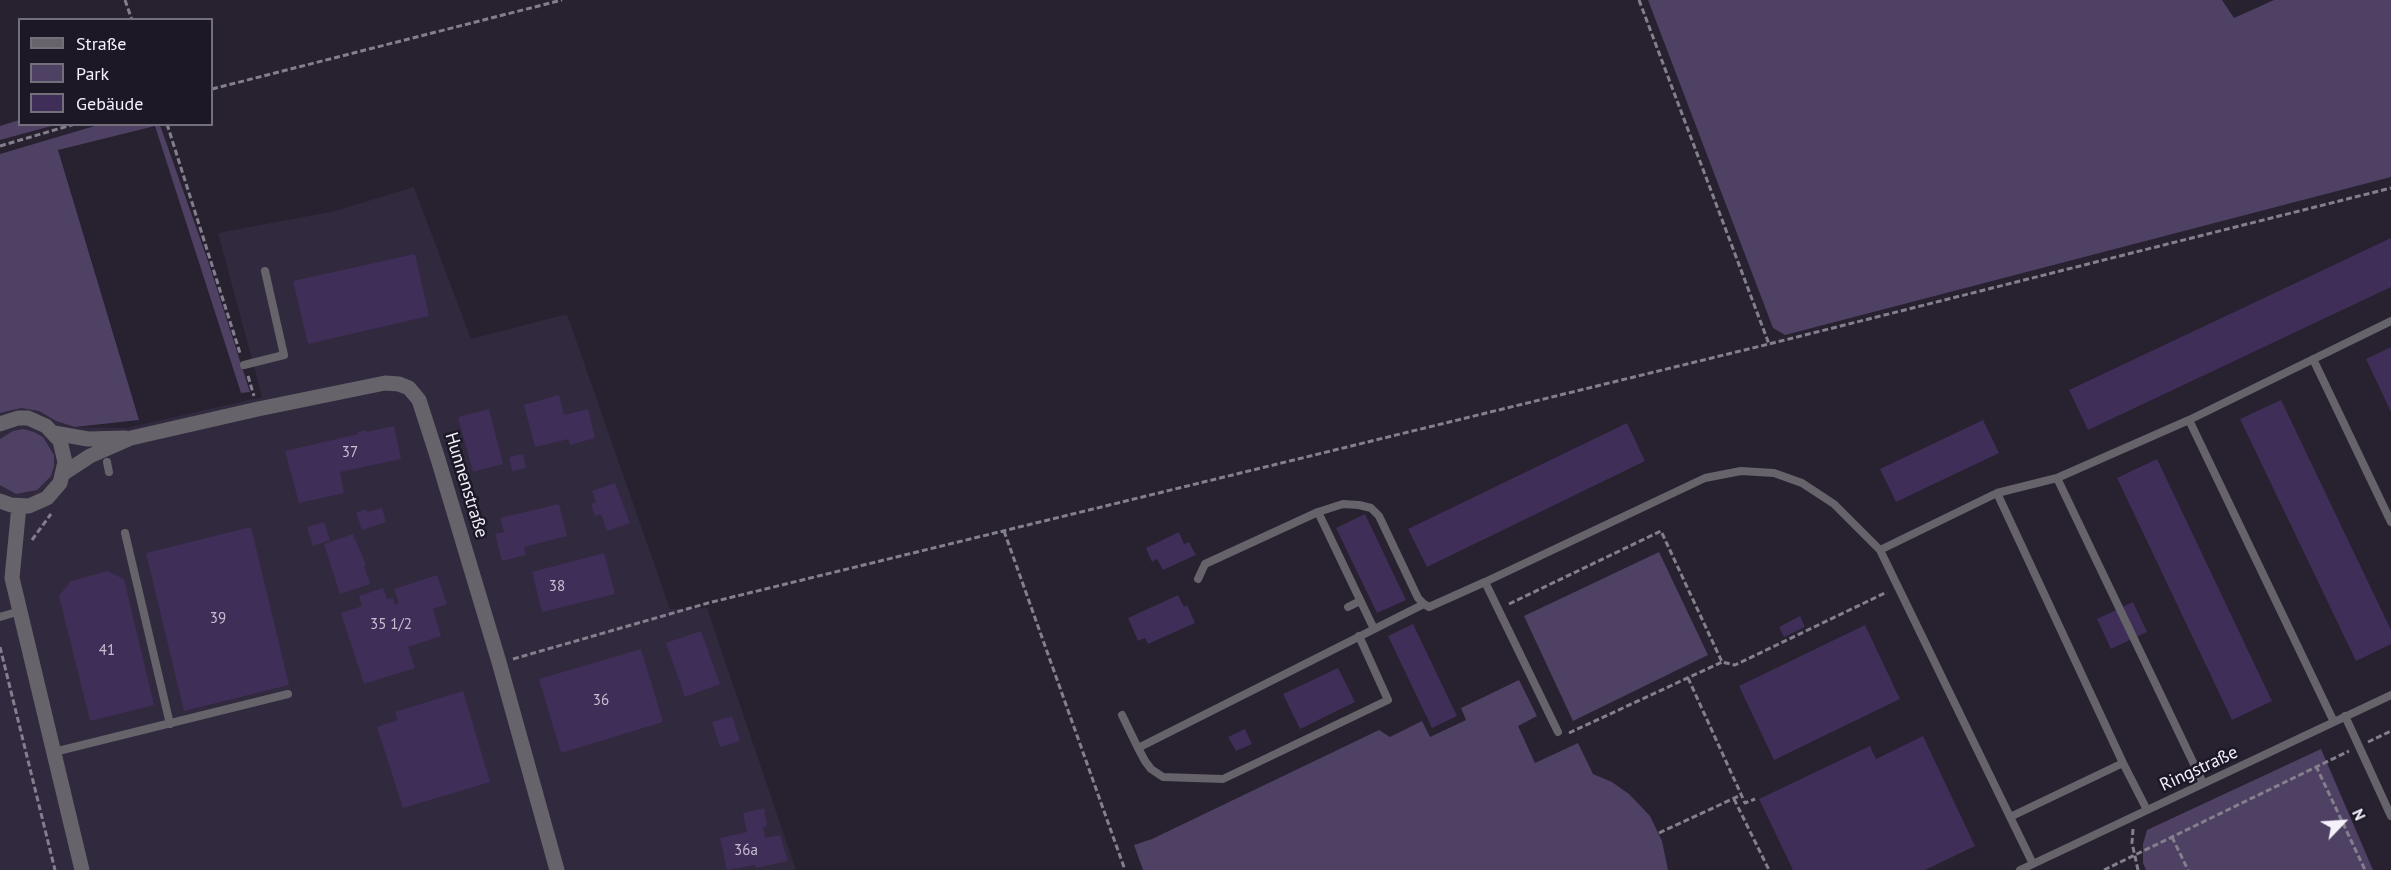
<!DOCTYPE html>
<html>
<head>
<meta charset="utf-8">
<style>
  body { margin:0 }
  #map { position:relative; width:2391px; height:870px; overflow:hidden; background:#272130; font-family:"PT Sans",sans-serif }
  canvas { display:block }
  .legend { position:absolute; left:18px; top:18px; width:195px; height:108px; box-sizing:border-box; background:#1d1826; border:2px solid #736f7b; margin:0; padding:8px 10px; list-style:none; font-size:18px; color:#f4f1fb }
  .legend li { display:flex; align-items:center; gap:12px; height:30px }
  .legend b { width:30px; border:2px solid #736f7b }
  .north { position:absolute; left:2313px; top:792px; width:60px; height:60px; -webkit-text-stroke:4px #1d1826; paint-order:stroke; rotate:65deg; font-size:16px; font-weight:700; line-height:24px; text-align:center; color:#f4f1fb }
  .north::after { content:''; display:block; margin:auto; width:21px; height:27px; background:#f4f1fb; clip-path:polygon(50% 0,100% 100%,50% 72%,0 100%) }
</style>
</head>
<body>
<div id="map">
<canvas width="2391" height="870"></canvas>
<ul class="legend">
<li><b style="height:8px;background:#66636b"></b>Straße</li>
<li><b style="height:16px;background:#4e4163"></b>Park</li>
<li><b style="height:16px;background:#3f2e57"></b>Gebäude</li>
</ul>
<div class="north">N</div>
</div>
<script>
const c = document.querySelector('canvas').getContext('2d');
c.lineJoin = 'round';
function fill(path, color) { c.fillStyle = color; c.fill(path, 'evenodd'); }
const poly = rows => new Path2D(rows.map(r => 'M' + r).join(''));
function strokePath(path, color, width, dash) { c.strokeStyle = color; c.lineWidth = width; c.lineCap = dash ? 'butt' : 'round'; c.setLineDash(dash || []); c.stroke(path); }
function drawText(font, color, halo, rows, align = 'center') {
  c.font = font + ' "PT Sans",sans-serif'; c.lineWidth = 5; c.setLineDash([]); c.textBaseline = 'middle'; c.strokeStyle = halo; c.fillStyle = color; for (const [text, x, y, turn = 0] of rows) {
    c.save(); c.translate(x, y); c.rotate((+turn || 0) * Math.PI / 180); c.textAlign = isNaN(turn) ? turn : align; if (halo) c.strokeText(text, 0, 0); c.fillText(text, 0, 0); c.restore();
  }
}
const built = poly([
  [414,187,471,339,567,314,670,609,707,608,796,870,0,870,0,413,21,408,39,411,56,421,75,427,126,428,262,397,218,233,335,211]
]);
const green = poly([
  [1648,0,2222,0,2234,18,2274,0,2391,0,2391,177,1785,335,1773,328],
  [19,120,20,124,55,125,0,140,0,126],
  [98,125,160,125,208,261,250,392,241,393,155,126,58,150,139,420,75,427,56,421,39,411,21,408,0,413,0,154],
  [23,429,34,432,43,437,54,455,54,466,51,476,37,490,16,494,0,485,0,439,13,431],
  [1659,552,1708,655,1573,721,1524,616],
  [1519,680,1537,716,1518,726,1535,763,1578,743,1593,774,1612,782,1629,794,1650,816,1662,841,1668,870,1143,870,1134,845,1152,839,1379,730,1390,737,1422,721,1430,737,1466,720,1461,708],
  [2321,749,2373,870,2146,870,2143,863,2143,844,2147,830]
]);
const building = poly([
  [2391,238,2391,287,2088,430,2069,390],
  [415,254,429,316,308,344,293,281],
  [2391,347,2391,412,2366,359],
  [559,395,564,415,588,409,595,438,570,445,569,439,535,447,524,405],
  [2281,400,2391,630,2391,644,2356,661,2240,419],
  [489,409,503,464,473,472,458,417],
  [1983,420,1999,453,1896,502,1880,469],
  [1627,423,1645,461,1427,567,1408,529],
  [394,426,401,459,340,472,344,493,299,503,285,451,358,434,357,432,366,430,366,432],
  [523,454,526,468,512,471,509,457],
  [2157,459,2272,701,2232,720,2117,478],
  [615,483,630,523,607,531,601,514,595,516,591,504,596,502,592,491],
  [559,504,567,536,524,547,526,555,502,561,495,534,504,532,500,518],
  [382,508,386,522,362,530,356,513,366,509,367,512],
  [1365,514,1406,600,1377,613,1336,528],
  [324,522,330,540,313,546,307,527],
  [251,527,289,685,184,711,146,553],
  [1179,532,1184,544,1189,542,1196,555,1163,570,1157,559,1152,562,1146,548],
  [353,534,366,565,364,566,370,584,340,594,324,544],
  [604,553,615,594,542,612,532,572],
  [107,571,124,579,154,705,90,721,59,596,71,581],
  [437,575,447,604,433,609,441,636,408,647,415,668,364,684,341,613,362,606,359,596,383,588,387,599,393,598,395,605,399,603,394,589],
  [1178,595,1184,607,1187,605,1195,623,1148,644,1145,638,1138,641,1128,618],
  [2133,602,2147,632,2111,649,2097,619],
  [1800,616,1805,627,1784,637,1779,627],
  [1413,624,1457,716,1432,728,1388,636],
  [1865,625,1900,699,1774,760,1739,686],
  [701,631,720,684,685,697,666,643],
  [641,649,663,722,561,753,539,679],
  [1338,668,1355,702,1300,729,1283,694],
  [463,691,490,782,403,808,377,727,398,720,395,712],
  [732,716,740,741,720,747,712,722],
  [1245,729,1252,744,1236,751,1228,737],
  [1923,736,1975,846,1925,870,1793,870,1759,799,1870,746,1876,759],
  [764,808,767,826,763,827,765,838,780,835,788,861,756,868,755,865,727,870,720,838,747,832,743,813]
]);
const path = poly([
  [125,0,132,20],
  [1639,0,1769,344],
  [212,89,562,0],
  [167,124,240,353],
  [0,146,75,124],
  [248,376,254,396],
  [1004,531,1125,870],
  [32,540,51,514],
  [1509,604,1661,531,1722,662,1735,665,1887,592],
  [0,647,55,870],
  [513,659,708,603,1769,344,2391,188],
  [1688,678,1745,803,1755,799],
  [1569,733,1722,662],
  [2368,742,2391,731],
  [2316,766,2365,870],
  [1734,799,1769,870],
  [2133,829,2132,843,2138,870],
  [1659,833,1741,795],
  [2172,837,2188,870],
  [2104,870,2349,751]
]);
const lane = poly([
  [2313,359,2391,522],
  [244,365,284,355,265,271],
  [2189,420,2334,722],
  [107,462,109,472],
  [2057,478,2203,783],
  [1318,512,1374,629],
  [125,533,170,724],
  [1880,550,1997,493],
  [1198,579,1205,564,1318,512,1343,504,1359,505,1371,508,1379,516,1418,598,1424,604,1429,607,1485,582],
  [1348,607,1360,601],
  [0,617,20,611],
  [1359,636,1388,700,1223,779,1163,777,1151,769,1145,761,1138,748,1424,604],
  [1122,715,1138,748],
  [2345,716,2391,816],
  [1558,732,1485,582,1705,478,1741,471,1774,473,1802,483,1834,504,1880,550,2033,864],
  [54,752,288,694],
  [2147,810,2123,763,1997,493,2057,478,2189,420,2391,321],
  [2010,817,2123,763],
  [2020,870,2391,695]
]);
const street = poly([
  [0,424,18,418,28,418,46,426,60,441,65,462,60,483,47,498,29,506,11,505,0,501],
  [54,433,88,439,125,438],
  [64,473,90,456,131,438,258,409,385,383,399,384,409,388,419,400,438,459,499,662,557,870],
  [19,506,12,578,82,870]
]);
const numberNames = [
  ["37",350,453],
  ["38",557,587],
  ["39",218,619],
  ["35 1/2",391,625],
  ["41",107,651],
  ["36",601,701],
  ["36a",746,851]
];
const streetNames = [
  ["Hunnenstraße",466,485,73],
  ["Ringstraße",2199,769,-25]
];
fill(built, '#31293e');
fill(green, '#4e4163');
fill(building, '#3f2e57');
strokePath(path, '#847f8c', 3, [6, 3]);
strokePath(lane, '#66636b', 8);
strokePath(street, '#66636b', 15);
drawText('15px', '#c7c0d2', null, numberNames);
drawText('18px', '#f4f1fb', '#1d1826', streetNames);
</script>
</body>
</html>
